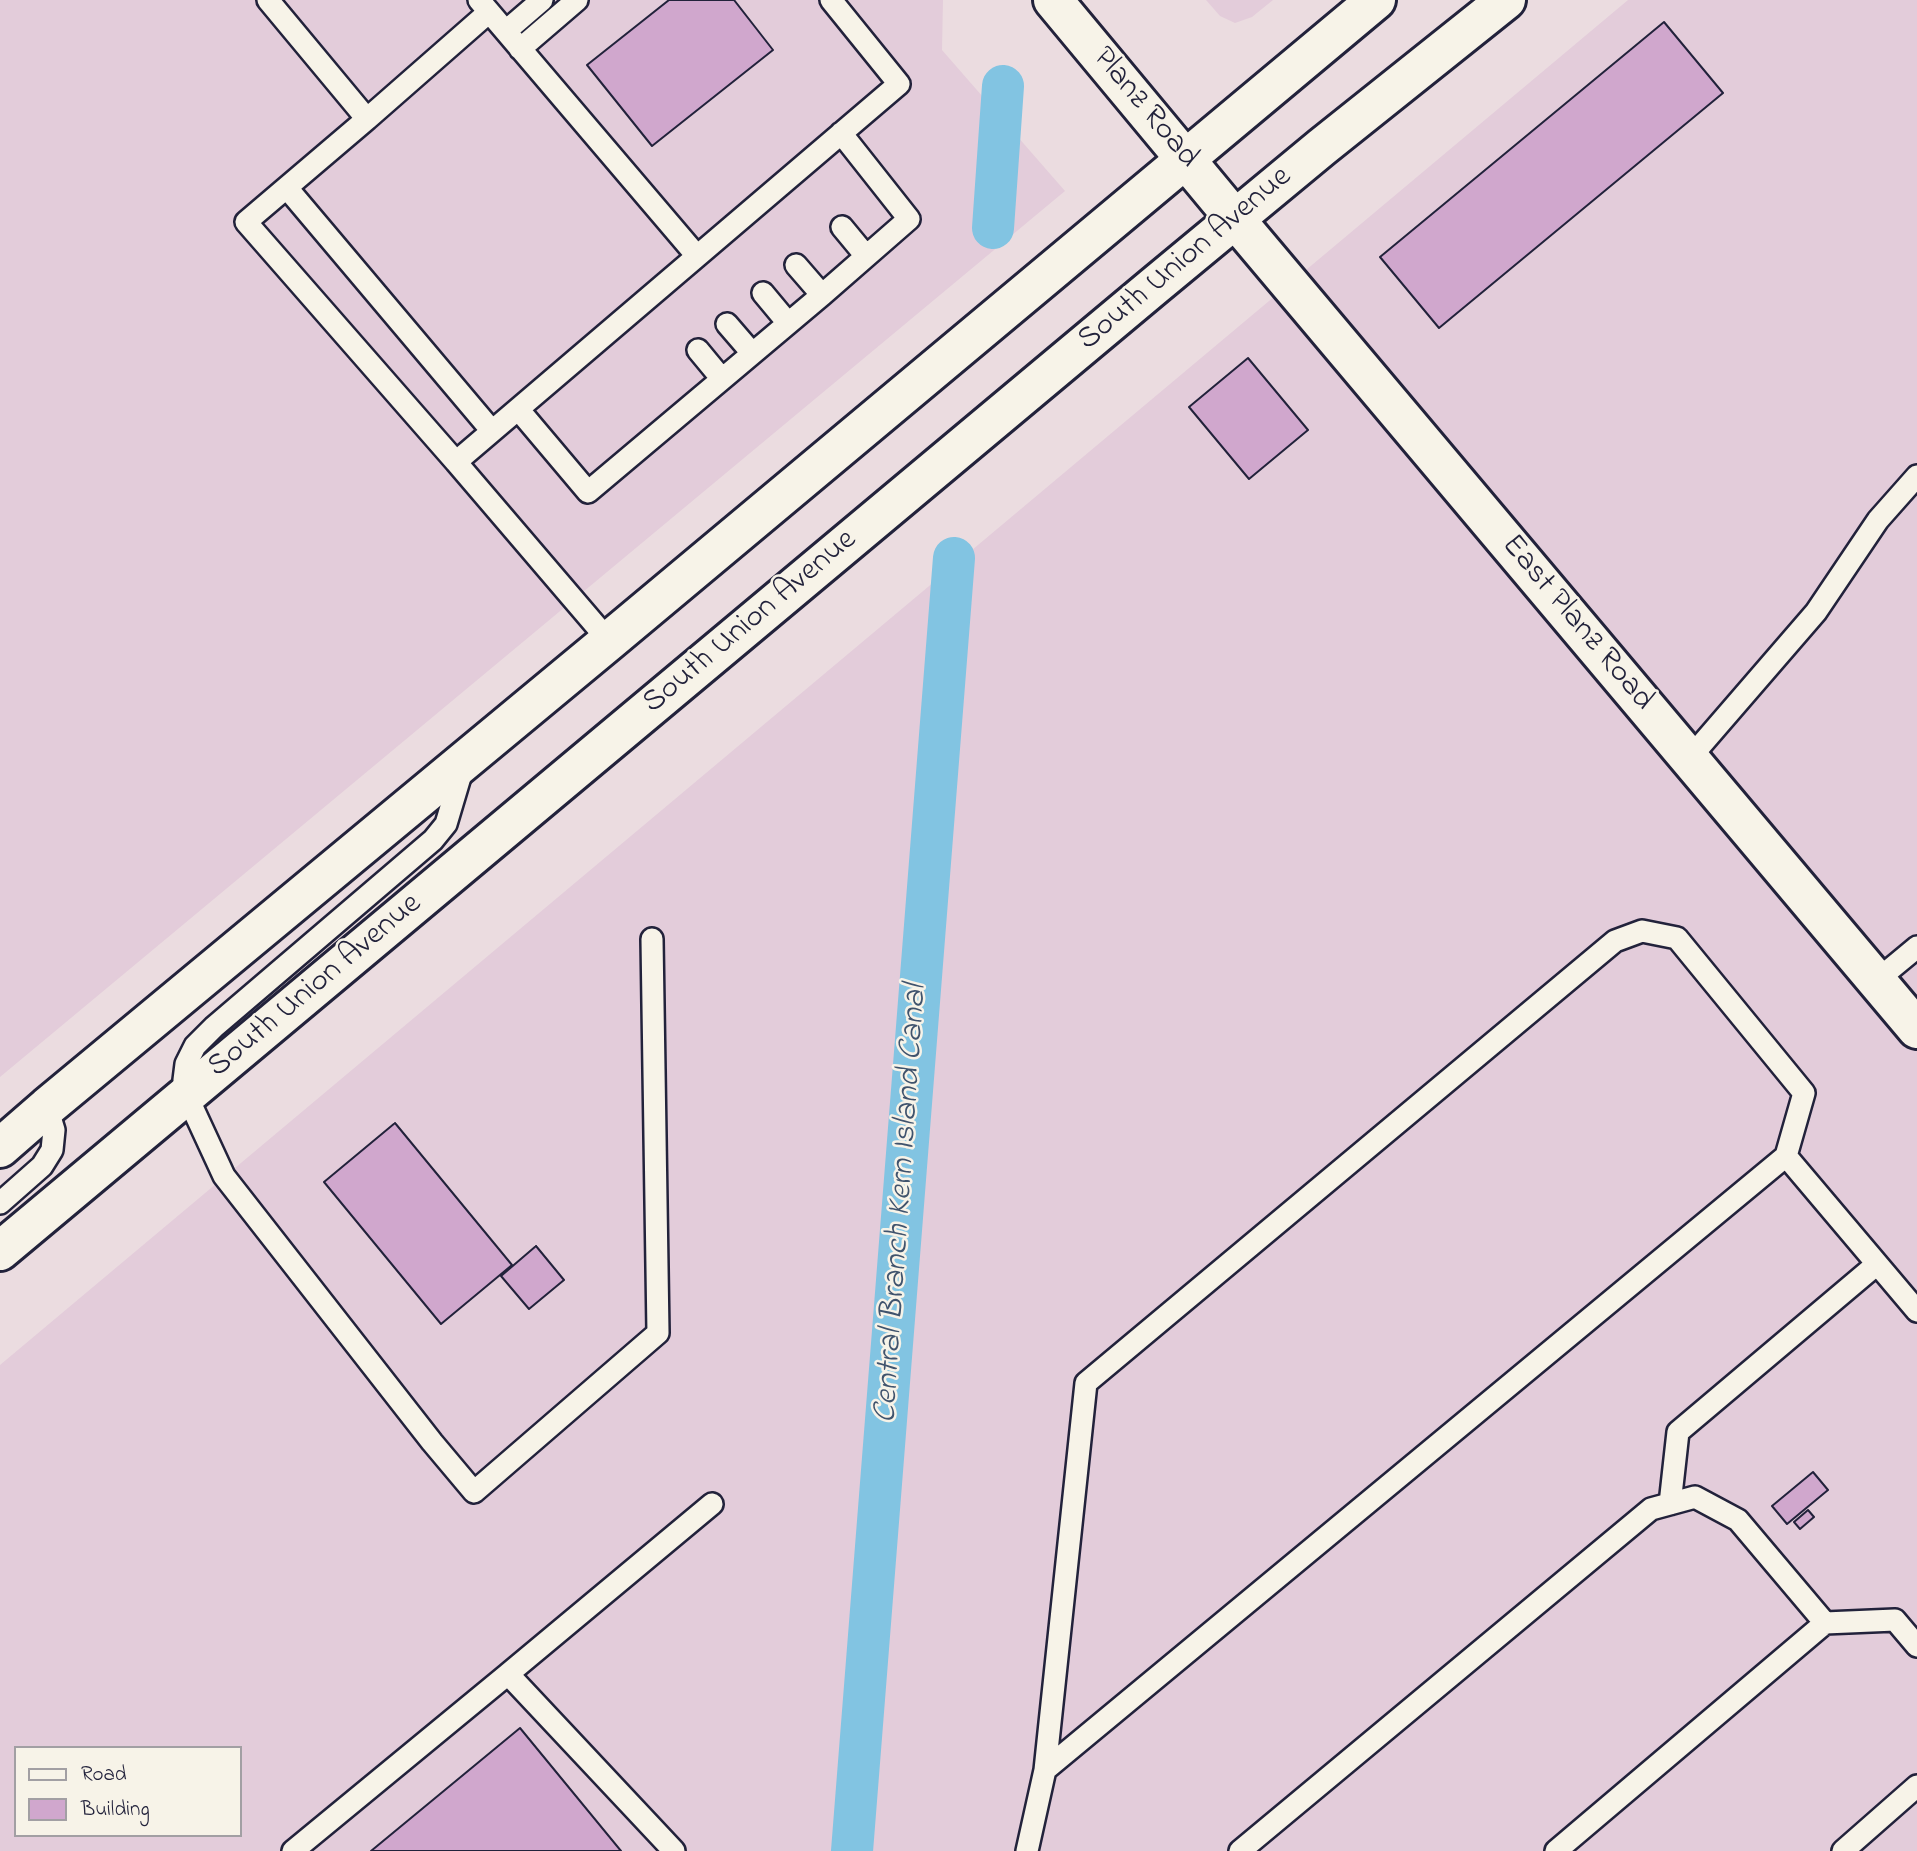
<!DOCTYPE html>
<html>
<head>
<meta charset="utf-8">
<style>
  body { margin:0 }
  #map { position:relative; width:1917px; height:1851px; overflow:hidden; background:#ebdce0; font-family:"Indie Flower",sans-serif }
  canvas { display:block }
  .legend { position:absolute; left:14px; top:1746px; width:228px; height:91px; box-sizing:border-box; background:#f7f3e8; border:2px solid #a29fa3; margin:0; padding:9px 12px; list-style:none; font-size:21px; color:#22223b }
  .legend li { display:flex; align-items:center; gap:14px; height:35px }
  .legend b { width:35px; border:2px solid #a29fa3 }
</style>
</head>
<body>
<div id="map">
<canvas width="1917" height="1851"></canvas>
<ul class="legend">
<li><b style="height:9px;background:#f7f3e8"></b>Road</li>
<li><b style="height:19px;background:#d0a7cd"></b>Building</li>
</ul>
</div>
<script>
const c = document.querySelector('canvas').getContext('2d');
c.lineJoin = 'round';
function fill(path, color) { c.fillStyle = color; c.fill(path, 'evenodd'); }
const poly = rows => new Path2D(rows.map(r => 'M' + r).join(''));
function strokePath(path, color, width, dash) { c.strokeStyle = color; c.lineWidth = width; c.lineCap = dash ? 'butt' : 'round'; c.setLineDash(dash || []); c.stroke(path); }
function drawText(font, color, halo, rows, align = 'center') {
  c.font = font + ' "Indie Flower",sans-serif'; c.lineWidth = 5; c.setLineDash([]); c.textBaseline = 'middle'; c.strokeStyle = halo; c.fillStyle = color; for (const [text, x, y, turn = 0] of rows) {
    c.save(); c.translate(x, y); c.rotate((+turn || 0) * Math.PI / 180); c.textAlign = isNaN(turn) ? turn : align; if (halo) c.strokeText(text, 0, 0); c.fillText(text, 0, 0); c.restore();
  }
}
const built = poly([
  [0,0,943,0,942,50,1065,191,0,1077],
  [1206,0,1273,0,1252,17,1235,23,1220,16],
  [1628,0,1917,0,1917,1851,0,1851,0,1365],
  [16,1748,240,1748,240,1835,16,1835]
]);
const canal = poly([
  [993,228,1003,86],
  [852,1851,954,558]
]);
const building = poly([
  [669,0,734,0,773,50,652,146,587,65,669,0],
  [1664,22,1723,93,1439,328,1380,257,1664,22],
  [1248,358,1308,430,1249,479,1189,407,1248,358],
  [395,1123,512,1265,441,1324,324,1182,395,1123],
  [536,1246,564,1280,529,1309,501,1276,536,1246],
  [1813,1472,1828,1490,1787,1524,1772,1506,1813,1472],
  [1808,1510,1814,1517,1800,1529,1794,1522,1808,1510],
  [520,1728,621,1851,371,1851,520,1728]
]);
const service = poly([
  [268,0,367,119,246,222,456,462],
  [479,0,697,256],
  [506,31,542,0],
  [520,49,577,0],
  [367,119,489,12],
  [287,188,492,431],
  [842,227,866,256],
  [796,265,822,295],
  [763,293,788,323],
  [727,324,752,353],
  [698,350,722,379],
  [518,409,588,492,822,295,909,219,841,133],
  [609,641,456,462,899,84,831,0],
  [1689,759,1816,612,1878,520,1917,476],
  [463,767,446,824,433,840,214,1027,195,1046,186,1064,184,1080,187,1096,224,1176,432,1442,474,1492,658,1333,652,939],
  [1876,981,1917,947],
  [0,1203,42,1166,52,1150,54,1130,47,1107],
  [1670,1504,1678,1432,1877,1264],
  [508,1674,712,1504],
  [1045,1770,1086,1383,1615,941,1642,931,1677,938,1804,1093,1786,1156],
  [293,1851,508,1674,674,1851],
  [1027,1851,1045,1770,1786,1156,1917,1311],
  [1240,1851,1651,1509,1695,1497,1738,1520,1825,1623],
  [1556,1851,1825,1623,1895,1620,1917,1646],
  [1843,1851,1917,1786]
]);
const minor = poly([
  [1235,219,1917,1029]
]);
const tertiary = poly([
  [1053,0,1235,219]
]);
const primary = poly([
  [0,1148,47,1107,609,641,1376,0],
  [0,1251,1153,287,1322,147,1506,0]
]);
const streetNames = [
  ["Planz Road",1144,109,50],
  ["South Union Avenue",1186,260,-40],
  ["South Union Avenue",751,623,-40],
  ["East Planz Road",1576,624,50],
  ["South Union Avenue",316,987,-40]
];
const waterNames = [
  ["Central Branch Kern Island Canal",903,1204,-86]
];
fill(built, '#e3ccda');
strokePath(canal, '#82c4e2', 42);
fill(building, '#d0a7cd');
strokePath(building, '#22223b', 2);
strokePath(service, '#22223b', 26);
strokePath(minor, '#22223b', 44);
strokePath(tertiary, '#22223b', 44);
strokePath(primary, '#22223b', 44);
strokePath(service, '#f7f3e8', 21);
strokePath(minor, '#f7f3e8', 38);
strokePath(tertiary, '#f7f3e8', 38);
strokePath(primary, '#f7f3e8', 38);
drawText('32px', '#22223b', '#f7f3e8', streetNames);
drawText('italic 33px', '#3f536d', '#f7f3e8', waterNames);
</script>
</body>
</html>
